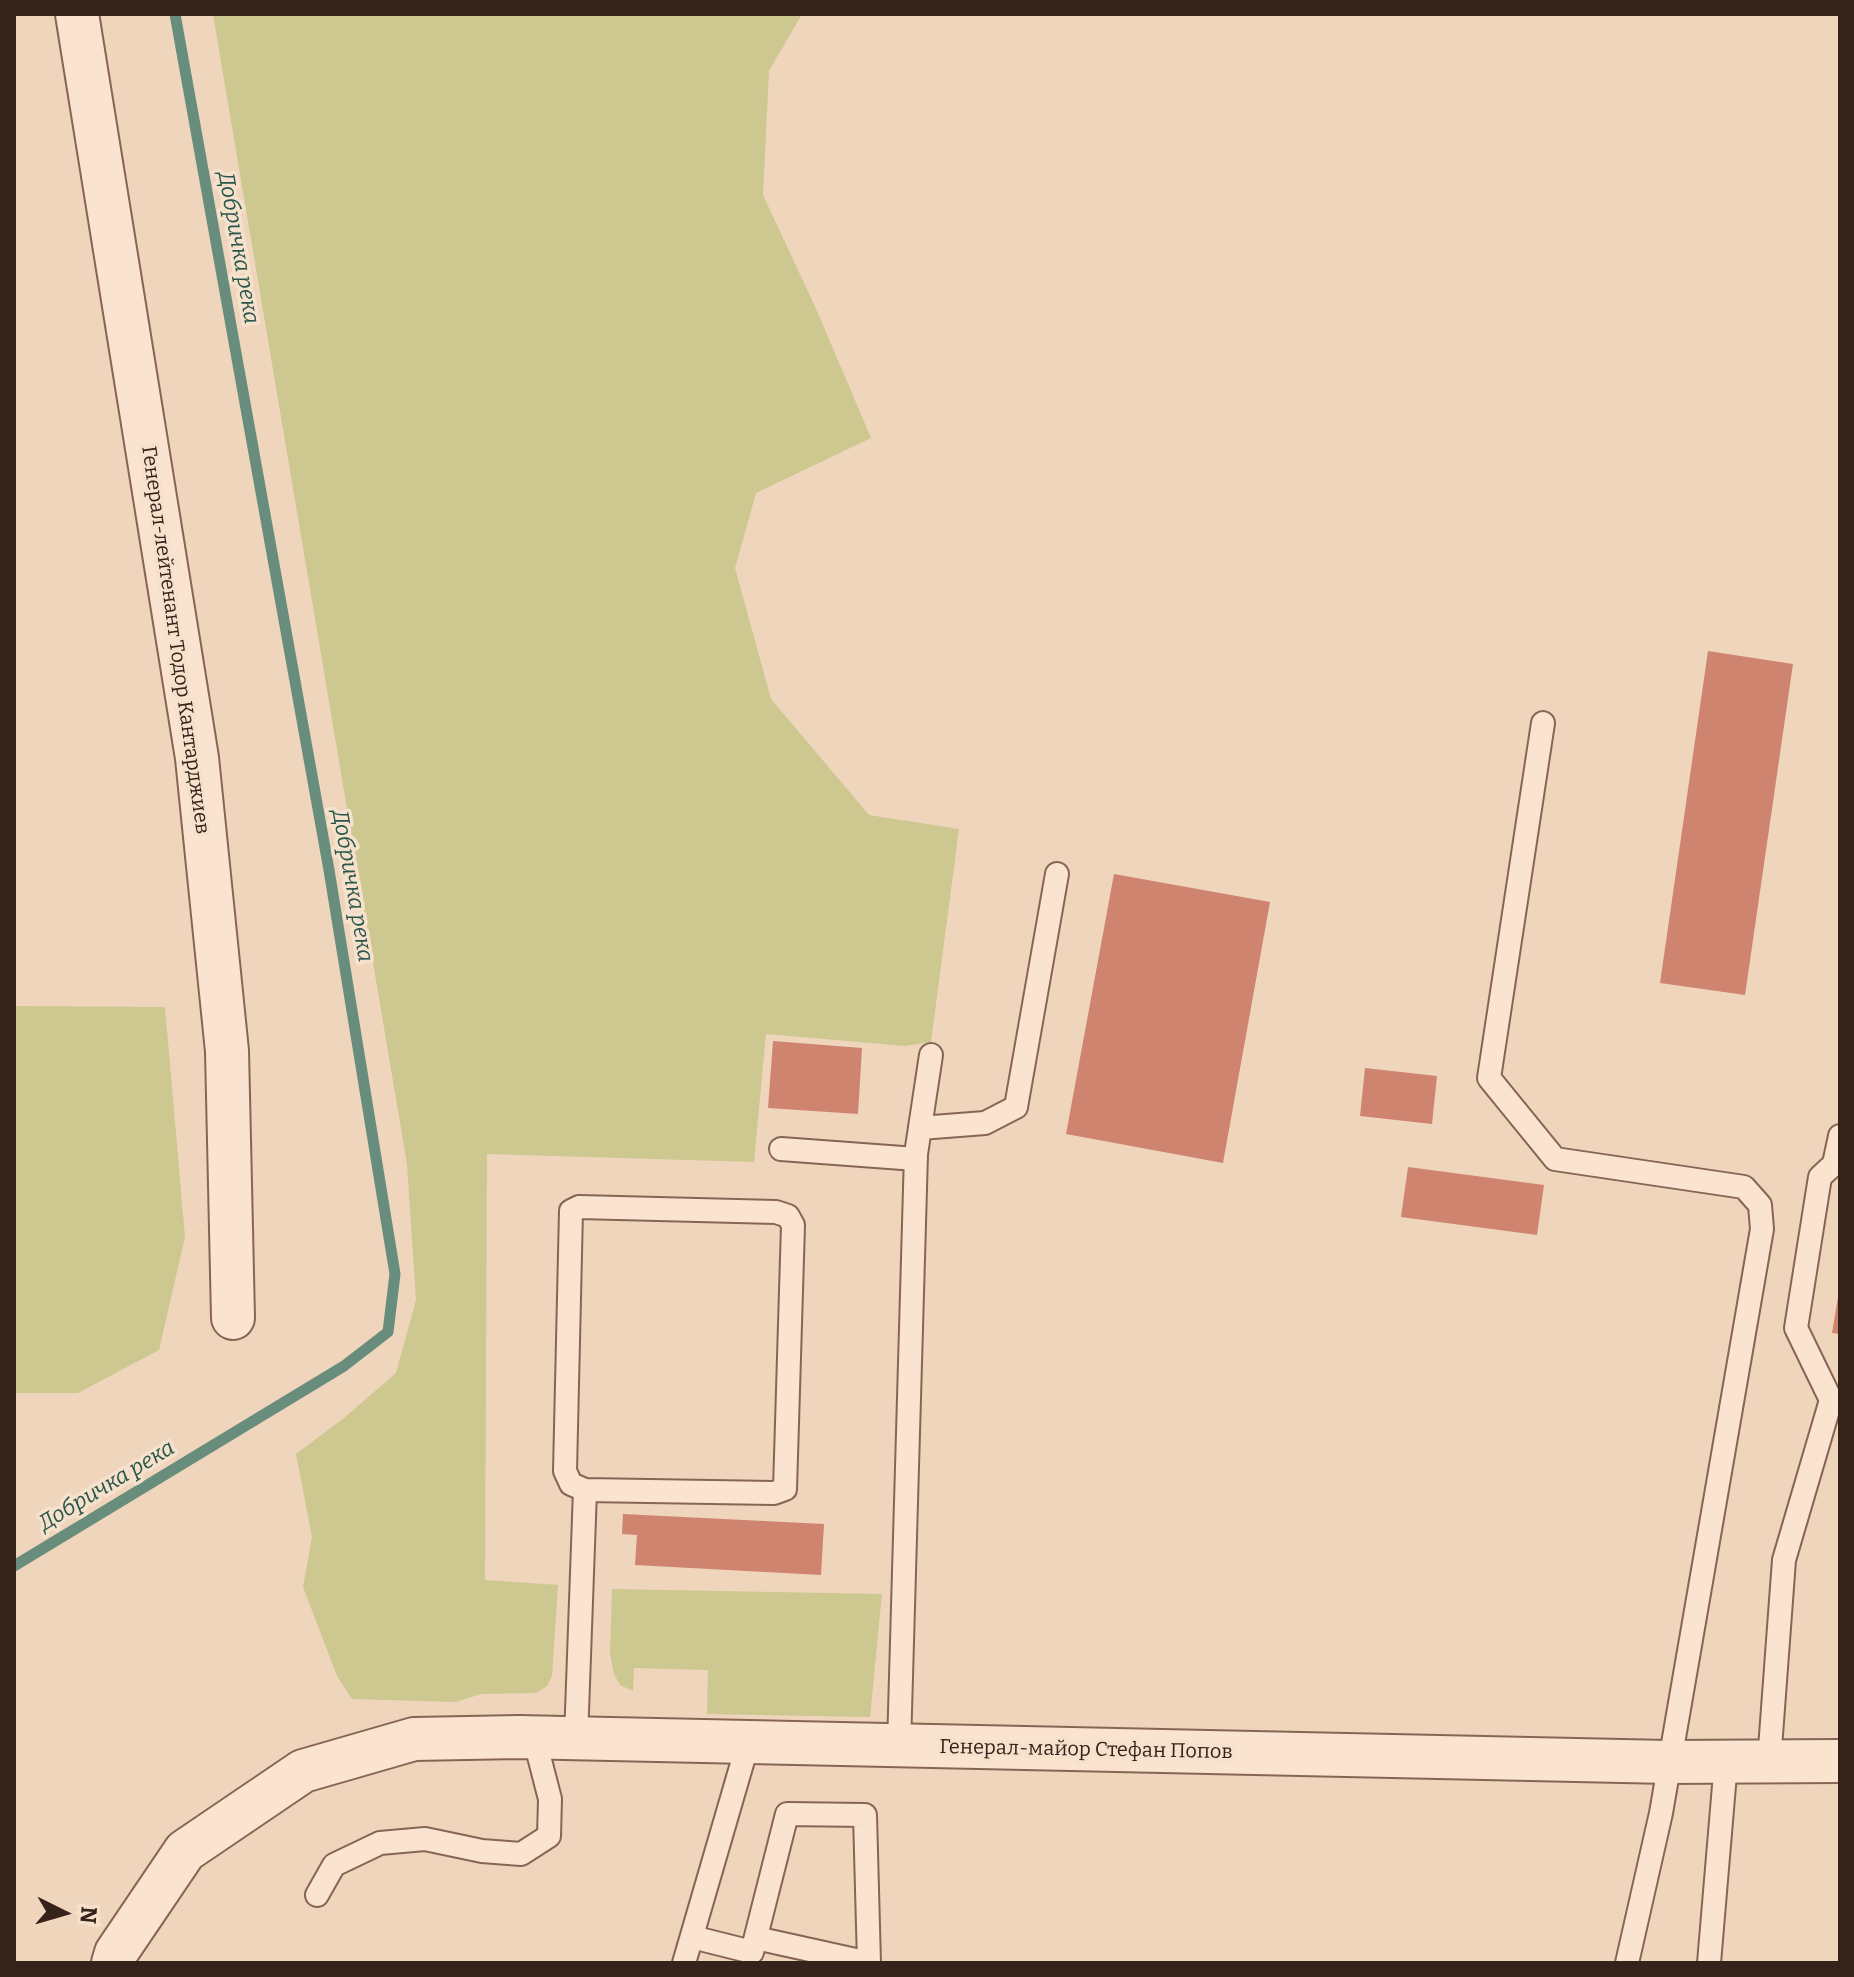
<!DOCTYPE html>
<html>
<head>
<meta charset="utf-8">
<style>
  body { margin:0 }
  #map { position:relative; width:1854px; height:1977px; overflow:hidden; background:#efd5bc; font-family:Bitter,serif }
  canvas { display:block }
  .frame { position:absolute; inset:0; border:16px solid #35221a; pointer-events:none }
  .north { position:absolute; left:24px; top:1873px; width:80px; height:80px; -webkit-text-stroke:6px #f6e1cc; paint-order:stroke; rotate:95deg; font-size:22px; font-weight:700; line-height:32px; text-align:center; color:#35221a }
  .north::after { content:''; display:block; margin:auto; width:28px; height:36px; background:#35221a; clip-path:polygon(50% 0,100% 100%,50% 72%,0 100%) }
</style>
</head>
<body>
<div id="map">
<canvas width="1854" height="1977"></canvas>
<div class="frame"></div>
<div class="north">N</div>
</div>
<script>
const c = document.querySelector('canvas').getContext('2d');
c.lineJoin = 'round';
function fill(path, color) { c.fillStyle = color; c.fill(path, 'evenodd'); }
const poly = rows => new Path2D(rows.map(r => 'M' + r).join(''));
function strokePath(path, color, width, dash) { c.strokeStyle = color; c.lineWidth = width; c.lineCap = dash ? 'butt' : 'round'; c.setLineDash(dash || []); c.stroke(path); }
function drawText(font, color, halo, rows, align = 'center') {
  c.font = font + ' Bitter,serif'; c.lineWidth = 7; c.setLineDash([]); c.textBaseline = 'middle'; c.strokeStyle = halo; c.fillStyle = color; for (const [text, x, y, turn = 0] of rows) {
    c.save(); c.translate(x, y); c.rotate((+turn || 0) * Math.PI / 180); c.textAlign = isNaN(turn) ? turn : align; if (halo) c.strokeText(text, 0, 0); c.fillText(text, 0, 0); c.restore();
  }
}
const green = poly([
  [213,14,802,14,769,71,763,195,817,311,871,438,756,493,735,568,771,699,869,815,959,829,931,1042,905,1046,766,1034,754,1162,487,1154,485,1580,558,1585,552,1676,547,1686,536,1693,481,1694,456,1702,352,1699,337,1676,303,1587,312,1537,296,1454,344,1418,396,1373,416,1300,407,1164],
  [14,1006,165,1007,185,1237,159,1350,78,1393,14,1393],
  [612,1589,882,1594,870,1717,707,1714,708,1670,634,1668,633,1691,620,1685,614,1674,610,1654]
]);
const stream = poly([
  [14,1566,344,1366,388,1332,395,1274,329,870,175,14]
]);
const building = poly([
  [1708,651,1793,664,1745,995,1660,983],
  [1114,874,1270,902,1223,1163,1066,1134],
  [773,1041,862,1048,858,1114,768,1108],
  [1365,1068,1437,1076,1432,1124,1360,1116],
  [1408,1167,1544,1185,1537,1235,1401,1217],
  [1838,1297,1840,1297,1840,1334,1832,1333],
  [623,1514,824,1524,821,1575,635,1565,637,1535,622,1534]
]);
const lane = poly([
  [1543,723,1489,1078,1555,1159,1744,1187,1760,1205,1762,1229,1661,1813,1627,1963],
  [920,1128,985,1123,1016,1107,1057,874],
  [781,1149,916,1159],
  [1834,1164,1840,1136],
  [1831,1400,1796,1328,1820,1177,1834,1164,1840,1165],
  [576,1739,585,1490,774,1493,785,1489,793,1225,788,1216,776,1212,579,1207,571,1211,565,1471,571,1484,585,1490],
  [899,1746,916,1154,931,1055],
  [1769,1762,1784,1560,1831,1400,1840,1402],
  [317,1895,334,1865,380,1843,425,1839,482,1851,521,1854,549,1836,550,1799,534,1737],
  [692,1937,752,1952,787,1814,865,1815,869,1963,756,1938],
  [684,1963,748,1743],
  [1709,1963,1726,1762]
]);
const street = poly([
  [77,14,197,758,227,1051,233,1318],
  [113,1963,116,1953,185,1851,303,1771,414,1739,519,1737,1668,1762,1840,1761]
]);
const streetNames = [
  ["Генерал-лейтенант Тодор Кантарджиев",175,640,82],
  ["Генерал-майор Стефан Попов",1086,1750,1]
];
const waterNames = [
  ["Добричка река",238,248,80],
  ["Добричка река",352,886,80],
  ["Добричка река",107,1486,-31]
];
fill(green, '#cdc790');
strokePath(stream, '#688d7c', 11);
fill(building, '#cf8470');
strokePath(lane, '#876555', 26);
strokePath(street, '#876555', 46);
strokePath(lane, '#fae4cf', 22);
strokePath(street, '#fae4cf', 42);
drawText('20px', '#35221a', '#f6e1cc', streetNames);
drawText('italic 22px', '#29564a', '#f6e1cc', waterNames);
</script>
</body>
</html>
